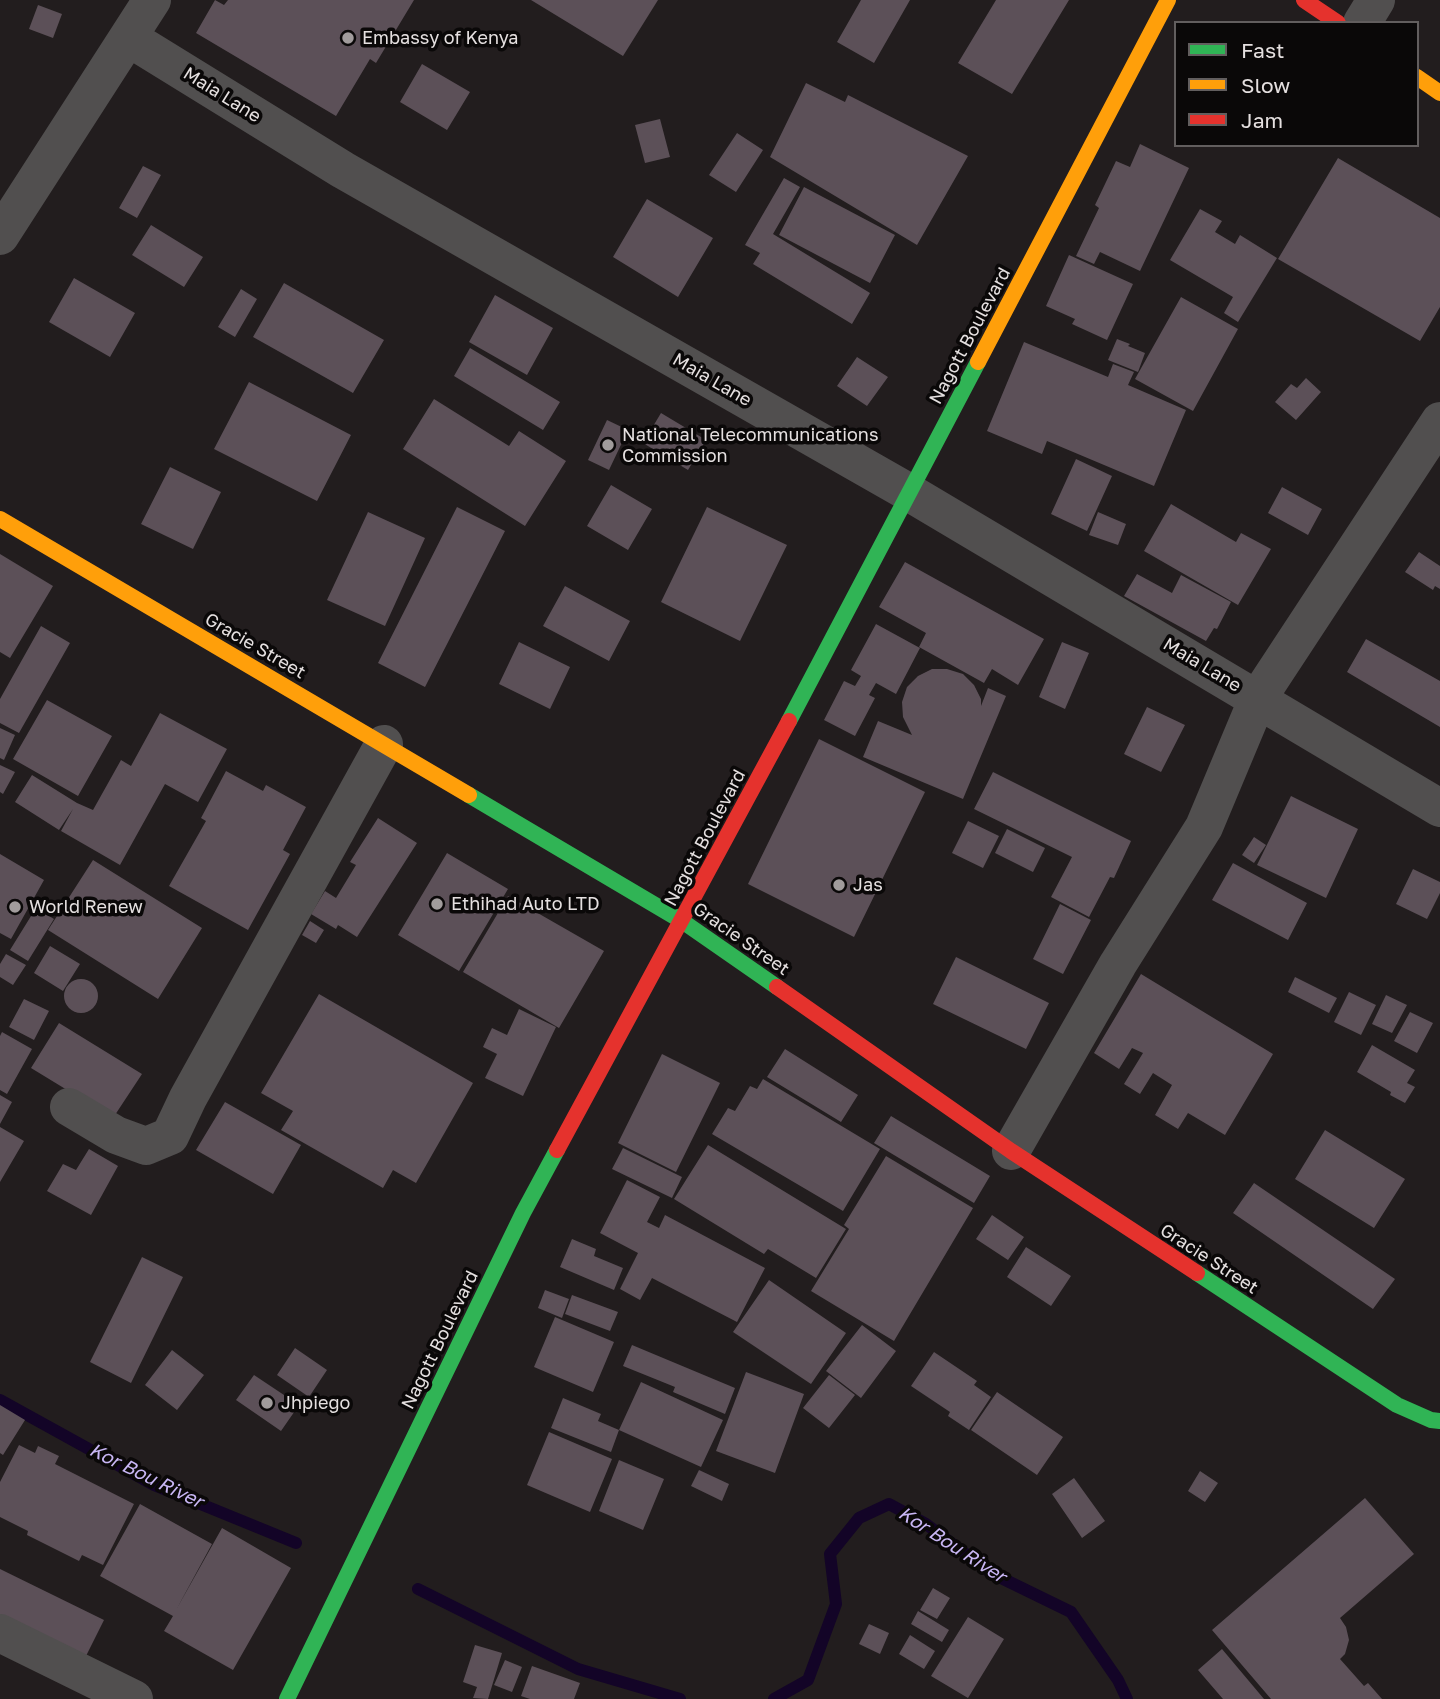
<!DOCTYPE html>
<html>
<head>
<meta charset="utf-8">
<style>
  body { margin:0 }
  #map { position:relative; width:1440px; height:1699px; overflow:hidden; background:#221d1e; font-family:"Golos Text",sans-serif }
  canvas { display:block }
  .legend { position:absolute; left:1174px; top:21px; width:245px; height:126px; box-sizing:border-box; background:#0a0808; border:2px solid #625e5e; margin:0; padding:9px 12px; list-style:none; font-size:21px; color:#e5e0e0 }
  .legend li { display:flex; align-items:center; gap:14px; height:35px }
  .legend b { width:35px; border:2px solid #625e5e }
</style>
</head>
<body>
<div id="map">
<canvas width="1440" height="1699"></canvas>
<ul class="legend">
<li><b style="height:9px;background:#30b455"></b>Fast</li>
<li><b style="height:9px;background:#ff9f0a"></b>Slow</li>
<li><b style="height:9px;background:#e5322d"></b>Jam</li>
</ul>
</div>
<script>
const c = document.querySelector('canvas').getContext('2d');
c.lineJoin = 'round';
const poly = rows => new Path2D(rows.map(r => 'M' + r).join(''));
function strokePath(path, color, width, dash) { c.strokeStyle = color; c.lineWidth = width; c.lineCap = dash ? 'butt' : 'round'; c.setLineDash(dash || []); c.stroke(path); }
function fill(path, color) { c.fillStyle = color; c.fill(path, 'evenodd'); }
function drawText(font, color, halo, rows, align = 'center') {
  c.font = font + ' "Golos Text",sans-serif'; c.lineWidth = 7; c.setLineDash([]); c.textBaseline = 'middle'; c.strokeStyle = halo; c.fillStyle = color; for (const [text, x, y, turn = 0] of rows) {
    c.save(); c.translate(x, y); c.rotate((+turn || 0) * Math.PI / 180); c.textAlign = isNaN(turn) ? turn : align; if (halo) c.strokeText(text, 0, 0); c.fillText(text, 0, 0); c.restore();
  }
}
const stream = poly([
  [0,1400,154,1485,296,1543],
  [418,1589,578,1669,680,1699],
  [774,1699,808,1680,836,1604,830,1554,859,1518,889,1504,926,1524,991,1573,1071,1612,1118,1680,1127,1699]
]);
const building = poly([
  [215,0,224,5,228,0,414,0,376,63,370,59,336,116,196,33],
  [531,0,658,0,623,56],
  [861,0,910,0,874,63,837,42],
  [996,0,1069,0,1012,94,958,63],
  [38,5,62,14,53,38,29,29],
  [422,64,470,92,447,130,400,102],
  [806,83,845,102,848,95,968,156,917,245,770,157],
  [660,119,670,157,645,163,635,125],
  [737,133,763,150,736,192,709,175],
  [1140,144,1189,168,1140,271,1100,252,1094,264,1076,256,1099,208,1095,205,1116,161,1130,167],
  [1338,158,1440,218,1440,307,1420,341,1278,259],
  [143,166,161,175,137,218,119,208],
  [784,178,800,187,773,234,870,293,852,324,753,264,760,253,745,245],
  [804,187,895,235,870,283,779,235],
  [647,199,713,238,678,297,613,257],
  [1200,209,1222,221,1215,232,1235,244,1240,235,1277,258,1238,322,1224,313,1233,297,1170,260],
  [151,225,203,257,184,287,132,255],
  [1069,255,1133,284,1107,340,1072,324,1075,319,1046,306],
  [74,278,135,313,110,357,49,322],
  [284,283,384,340,353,393,253,337],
  [241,289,257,299,235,337,218,327],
  [495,295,553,328,527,375,469,342],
  [1181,297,1238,329,1193,411,1135,379],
  [1117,339,1130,344,1128,346,1145,353,1138,372,1108,360],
  [1024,342,1108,377,1113,364,1134,372,1128,385,1186,410,1154,486,1047,441,1042,454,987,431],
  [470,348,560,402,543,430,454,376],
  [857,357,888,377,867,406,837,386],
  [1306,378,1321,392,1296,420,1275,402,1291,384,1297,388],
  [249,382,351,435,317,501,214,449],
  [434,399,509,446,519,431,566,461,525,526,403,449],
  [661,413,706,440,688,470,643,443],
  [607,420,628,430,609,470,588,460],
  [1076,459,1112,476,1087,531,1051,514],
  [170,467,221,492,193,549,141,524],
  [611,485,652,509,628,550,587,526],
  [1282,487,1322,509,1308,535,1268,513],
  [1171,504,1236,542,1241,533,1271,549,1238,605,1144,551],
  [457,507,505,531,425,687,378,663],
  [707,507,787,545,740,641,661,602],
  [368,512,425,538,385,626,327,600],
  [1098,512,1126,524,1118,545,1089,535],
  [1419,552,1440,566,1440,589,1435,586,1433,590,1405,572],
  [0,554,53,586,10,658,0,652],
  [905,562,1044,639,1018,685,992,669,984,683,919,647,926,633,879,607],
  [1137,574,1172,593,1181,575,1231,602,1217,629,1214,628,1206,641,1124,596],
  [565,586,630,621,609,661,543,626],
  [876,624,920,648,896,694,876,683,869,695,875,698,855,736,824,720,844,681,855,686,861,676,851,670],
  [41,626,70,643,19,733,0,723,0,699],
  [1366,639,1440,681,1440,727,1347,672],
  [519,642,570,667,550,709,499,684],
  [1062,642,1089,653,1065,709,1039,697],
  [932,669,947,669,963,674,974,685,981,699,981,706,988,688,1006,696,963,799,863,757,878,721,912,735,903,717,902,702,907,687,918,676],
  [47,700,112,736,78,796,13,759],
  [1147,707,1185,725,1161,772,1124,754],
  [160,713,227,749,198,802,165,784,120,865,61,831,73,809,59,830,15,802,32,775,77,803,93,810,121,760,131,766],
  [0,728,15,735,4,760,0,758],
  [819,739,925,792,854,937,748,884],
  [0,765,15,772,3,794,0,792],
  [226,771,263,791,266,785,306,807,283,850,290,854,248,930,169,886,206,821,201,818],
  [993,772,1131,841,1114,878,1110,877,1089,917,1051,897,1072,857,974,809],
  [1291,796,1358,829,1326,898,1257,865],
  [378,818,417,843,357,937,338,925,336,929,311,914,325,891,336,898,356,865,350,862],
  [968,821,999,836,983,868,952,853],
  [1007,829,1045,848,1033,872,995,853],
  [1254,837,1266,845,1254,863,1242,855],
  [447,853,508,889,459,971,398,935],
  [0,854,44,880,11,939,0,933],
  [93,860,202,928,158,999,48,930],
  [1233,863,1307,903,1288,940,1212,900],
  [1413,869,1440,882,1440,893,1427,919,1396,904],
  [508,896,604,951,559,1028,463,972],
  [1060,904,1091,920,1063,974,1033,959],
  [36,908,54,919,28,961,10,950],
  [310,921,324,930,316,943,302,935],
  [50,946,80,964,63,991,34,973],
  [6,954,26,965,13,985,0,977,0,964],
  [956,957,1049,1003,1026,1049,933,1004],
  [1141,974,1273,1054,1225,1135,1188,1113,1178,1129,1155,1115,1172,1085,1153,1073,1140,1094,1124,1084,1143,1053,1132,1048,1119,1069,1094,1053],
  [1295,977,1337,998,1329,1013,1288,992],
  '64 996a17 17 0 1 1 34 0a17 17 0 1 1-34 0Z',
  [1349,992,1376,1005,1361,1035,1334,1022],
  [319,994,473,1083,416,1183,393,1170,383,1188,281,1130,293,1111,261,1093],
  [1386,995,1407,1005,1392,1033,1372,1024],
  [24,999,49,1011,34,1040,9,1027],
  [519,1009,556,1027,523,1096,485,1078,497,1054,483,1047,492,1028,507,1035],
  [1410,1012,1433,1023,1417,1053,1394,1041],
  [59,1023,142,1074,113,1118,31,1068],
  [2,1032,32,1049,7,1094,0,1090,0,1036],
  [1372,1045,1415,1070,1407,1083,1415,1087,1405,1103,1390,1095,1391,1092,1357,1072],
  [785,1049,858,1095,841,1122,767,1077],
  [662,1054,720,1083,676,1172,618,1143],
  [763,1079,880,1149,843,1211,712,1134,728,1108,735,1111,750,1086,757,1089],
  [0,1095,12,1102,0,1124],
  [225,1102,301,1145,273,1194,196,1150],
  [891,1116,990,1176,974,1203,874,1143],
  [0,1127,24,1141,0,1182],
  [1325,1130,1405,1179,1374,1228,1295,1179],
  [708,1145,846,1229,816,1278,768,1249,764,1254,674,1199],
  [623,1148,682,1177,672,1198,612,1169],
  [89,1149,118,1166,91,1215,47,1191,63,1164,76,1170],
  [886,1156,973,1208,894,1341,811,1291,849,1229,844,1225],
  [627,1180,660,1197,647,1222,659,1228,665,1215,765,1268,737,1322,652,1278,640,1300,620,1289,638,1253,600,1233],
  [1254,1183,1395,1279,1373,1309,1233,1213],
  [992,1215,1024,1237,1008,1260,976,1239],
  [572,1239,596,1249,594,1256,623,1268,614,1290,560,1267],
  [1026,1247,1071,1276,1051,1306,1007,1277],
  [142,1257,183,1277,131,1383,90,1362],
  [769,1280,846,1333,811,1384,733,1332],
  [545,1290,569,1299,562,1318,538,1308],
  [572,1295,618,1312,610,1331,565,1314],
  [555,1317,614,1342,593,1392,534,1367],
  [862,1325,896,1351,861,1398,826,1371],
  [632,1345,735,1388,725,1414,673,1392,675,1387,623,1366],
  [295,1348,327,1370,309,1397,277,1375],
  [172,1350,204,1375,177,1410,145,1385],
  [934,1352,977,1381,974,1385,991,1397,969,1430,948,1416,950,1412,911,1386],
  [746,1372,804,1394,775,1473,716,1451],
  [254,1375,299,1405,281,1431,236,1400],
  [829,1375,855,1395,829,1428,803,1408],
  [641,1382,723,1420,701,1467,619,1430],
  [997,1392,1063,1437,1037,1475,971,1430],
  [563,1398,601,1414,598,1421,619,1430,611,1452,551,1428],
  [0,1405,25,1420,3,1455,0,1453],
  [549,1432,612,1459,590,1512,527,1485],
  [19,1445,35,1453,38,1446,59,1456,55,1464,134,1504,103,1565,82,1555,79,1561,27,1535,28,1531,0,1517,0,1482],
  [619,1460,664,1479,643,1530,599,1511],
  [699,1470,729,1484,722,1501,691,1486],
  [1200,1471,1218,1483,1205,1502,1188,1491],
  [1074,1478,1105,1521,1082,1538,1052,1494],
  [1365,1498,1414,1554,1340,1618,1346,1627,1349,1640,1345,1654,1340,1659,1364,1686,1368,1683,1382,1699,1271,1699,1212,1630],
  [140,1504,212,1544,176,1610,222,1528,291,1568,233,1670,164,1631,173,1616,100,1576],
  [0,1569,104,1620,86,1656,0,1614],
  [933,1588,950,1598,937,1619,920,1610],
  [918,1611,949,1630,942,1642,911,1624],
  [968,1617,1004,1639,968,1698,931,1676],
  [869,1624,889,1633,880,1654,859,1644],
  [910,1635,935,1651,924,1669,899,1654],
  [475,1645,502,1653,488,1699,473,1698,477,1687,463,1682],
  [1222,1649,1264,1699,1223,1699,1198,1670],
  [505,1660,522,1667,512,1692,494,1685],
  [532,1666,580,1683,574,1699,530,1699,521,1696]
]);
const street = poly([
  [1362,23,1376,0],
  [129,38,343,170,910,493,1440,808],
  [0,236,152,0],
  [69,1107,116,1135,146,1146,170,1136,188,1098,384,744],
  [1011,1151,1118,964,1204,827,1258,698,1440,421],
  [0,1633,134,1699]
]);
const fast = poly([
  [789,721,978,362],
  [469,795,682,921,777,987],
  [1197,1273,1397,1405,1431,1420,1440,1421],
  [287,1699,523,1213,557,1150]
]);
const slow = poly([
  [1417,77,1440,93],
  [978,362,1168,0],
  [0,519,469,795]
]);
const jam = poly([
  [1304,0,1338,23],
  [777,987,1011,1151,1197,1273],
  [557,1150,789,721]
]);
const markers = [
  [348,38,7,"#a19c9c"],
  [608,445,7,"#a19c9c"],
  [839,885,7,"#a19c9c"],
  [437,904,7,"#a19c9c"],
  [15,907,7,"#a19c9c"],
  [267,1403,7,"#a19c9c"]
];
const poiNames = [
  ["Embassy of Kenya",362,38],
  ["National Telecommunications",622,435],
  ["Commission",622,456],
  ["Jas",853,885],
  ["Ethihad Auto LTD",451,904],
  ["World Renew",29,907],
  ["Jhpiego",281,1403]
];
const streetNames = [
  ["Maia Lane",222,95,32],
  ["Nagott Boulevard",970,336,-62],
  ["Maia Lane",712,380,30],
  ["Gracie Street",255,646,30],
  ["Maia Lane",1202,665,31],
  ["Nagott Boulevard",705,838,-62],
  ["Gracie Street",741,939,35],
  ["Gracie Street",1209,1259,33],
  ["Nagott Boulevard",440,1340,-64]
];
const waterNames = [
  ["Kor Bou River",146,1476,26],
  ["Kor Bou River",952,1545,33]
];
strokePath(stream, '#130427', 12);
fill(building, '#5c5058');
strokePath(street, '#514f4f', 38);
strokePath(fast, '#30b455', 16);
strokePath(slow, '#ff9f0a', 16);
strokePath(jam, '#e5322d', 16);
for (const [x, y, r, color] of markers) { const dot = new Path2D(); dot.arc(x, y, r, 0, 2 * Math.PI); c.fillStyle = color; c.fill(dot); strokePath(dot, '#0a0808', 2.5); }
drawText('18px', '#e5e0e0', '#0a0808', poiNames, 'left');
drawText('18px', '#e5e0e0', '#0a0808', streetNames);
drawText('italic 19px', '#c8b6f4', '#0a0808', waterNames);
</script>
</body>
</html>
